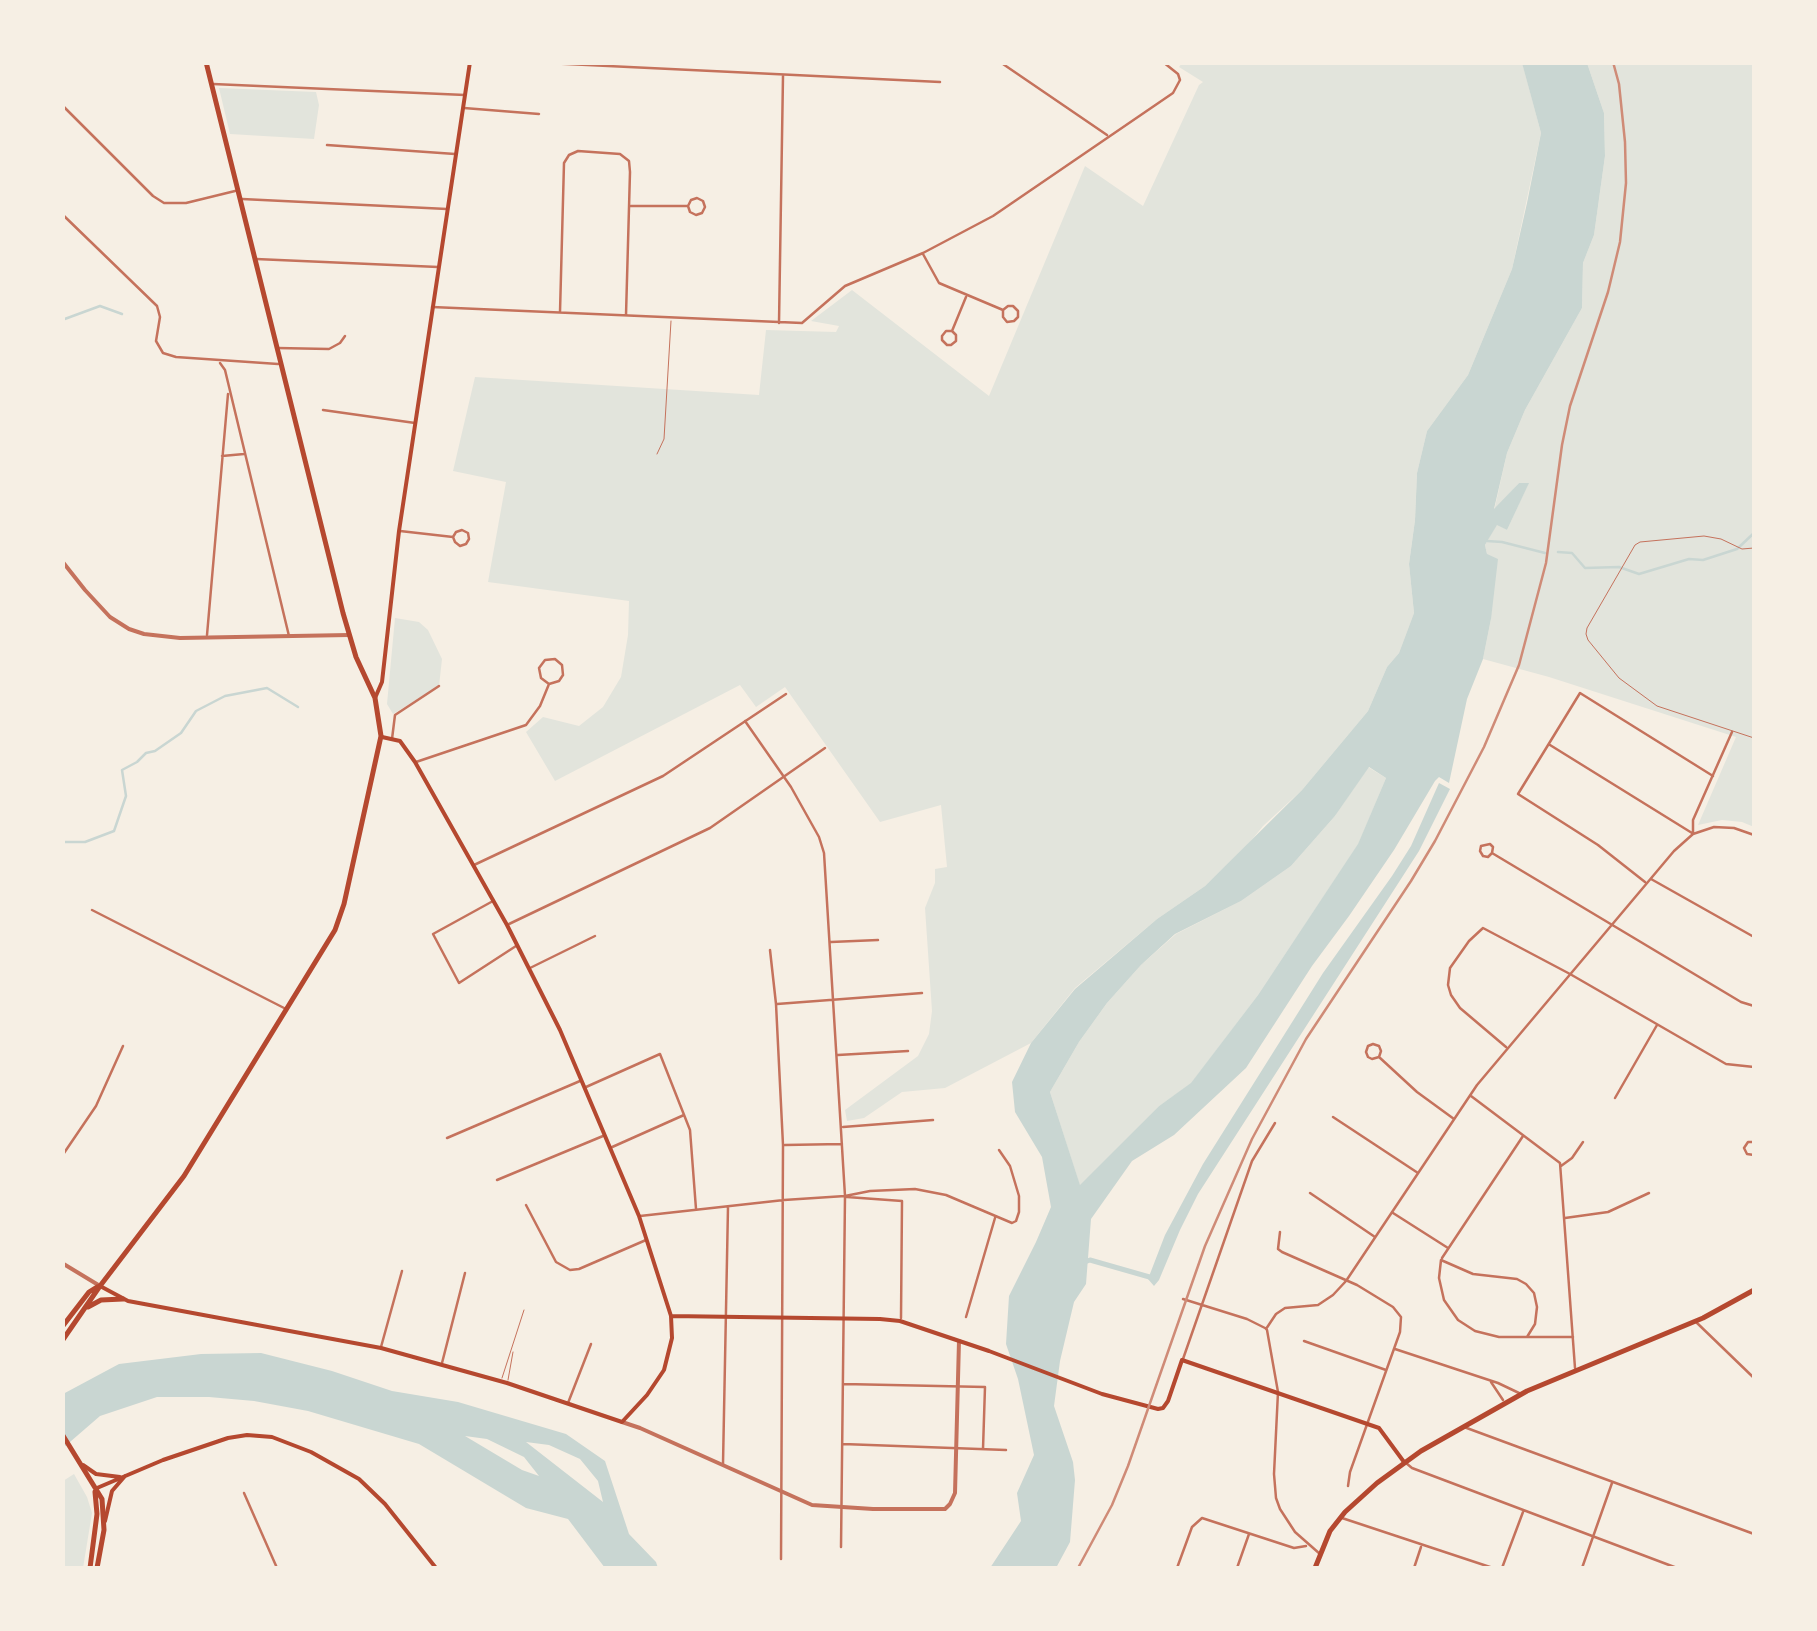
<!DOCTYPE html>
<html>
<head>
<meta charset="utf-8">
<style>
  body { margin:0 }
  #map { position:relative; width:1817px; height:1631px; overflow:hidden; background:#f6efe4; font-family:Montserrat,sans-serif }
  canvas { display:block }
  .frame { position:absolute; inset:0; border:65px solid #f6efe4; pointer-events:none }
</style>
</head>
<body>
<div id="map">
<canvas width="1817" height="1631"></canvas>
<div class="frame"></div>
</div>
<script>
const c = document.querySelector('canvas').getContext('2d');
c.lineJoin = 'round';
function fill(path, color) { c.fillStyle = color; c.fill(path, 'evenodd'); }
const poly = rows => new Path2D(rows.map(r => 'M' + r).join(''));
function strokePath(path, color, width, dash) { c.strokeStyle = color; c.lineWidth = width; c.lineCap = dash ? 'butt' : 'round'; c.setLineDash(dash || []); c.stroke(path); }
const green = poly([
  [1522,62,1541,133,1512,269,1468,375,1427,431,1417,473,1415,520,1409,564,1414,613,1399,653,1387,667,1368,711,1302,790,1263,826,1246,847,1205,886,1157,919,1075,988,1031,1043,945,1088,902,1092,864,1118,847,1121,845,1110,918,1056,929,1034,932,1011,925,908,935,883,935,869,947,867,941,805,880,822,785,687,756,707,740,685,555,781,526,732,543,717,579,726,603,707,621,677,628,635,629,601,488,582,506,482,453,471,475,377,759,395,766,330,836,332,839,326,811,321,852,290,989,396,1085,166,1143,206,1199,85,1203,82,1179,67,1182,63],
  [1587,63,1754,63,1754,827,1742,822,1722,820,1698,825,1736,737,1549,677,1483,659,1491,619,1487,554,1485,545,1497,524,1507,530,1528,484,1519,483,1494,511,1507,453,1525,410,1582,308,1583,263,1594,235,1605,156,1604,113],
  [219,88,316,92,319,105,314,139,230,134],
  [395,618,419,622,428,630,442,659,439,686,393,714,387,704],
  [1368,767,1386,778,1358,845,1258,995,1191,1084,1159,1106,1080,1186,1050,1092,1079,1042,1107,1003,1141,965,1176,934,1241,901,1291,866,1335,816],
  [74,1474,87,1497,92,1513,83,1568,63,1568,63,1481]
]);
const water = poly([
  [1522,63,1587,63,1604,113,1605,156,1594,235,1583,263,1582,308,1525,410,1507,453,1494,509,1519,483,1529,483,1507,530,1497,525,1485,545,1487,554,1498,559,1491,619,1483,659,1467,699,1449,783,1439,777,1435,781,1394,850,1349,916,1312,966,1246,1068,1174,1135,1132,1161,1091,1219,1086,1284,1074,1302,1060,1361,1054,1406,1073,1462,1075,1480,1070,1542,1056,1568,990,1568,1021,1521,1017,1493,1034,1455,1018,1379,1006,1344,1009,1296,1036,1242,1051,1207,1042,1157,1015,1112,1012,1082,1031,1043,1075,989,1157,919,1205,886,1302,790,1368,711,1387,667,1399,653,1414,613,1409,564,1415,520,1417,473,1427,431,1468,375,1512,269,1527,203,1541,133],
  [1369,767,1386,778,1358,844,1258,995,1191,1083,1159,1106,1080,1185,1050,1092,1079,1042,1107,1003,1141,965,1175,934,1241,901,1291,866,1335,816],
  [1439,783,1450,789,1419,851,1198,1194,1180,1230,1159,1280,1154,1286,1148,1279,1165,1235,1203,1164,1323,973,1392,876,1411,846],
  [261,1353,332,1371,392,1391,458,1402,566,1434,605,1461,629,1534,656,1562,658,1568,605,1568,568,1519,526,1508,419,1444,308,1411,254,1401,209,1397,157,1397,100,1416,63,1448,63,1394,119,1364,201,1354],
  [465,1436,487,1439,524,1457,539,1476,522,1470],
  [526,1442,549,1445,580,1459,598,1481,603,1502]
]);
const stream = poly([
  [62,320,100,306,122,314],
  [1487,541,1502,542,1545,553],
  [1558,552,1572,553,1585,568,1619,567,1639,574,1689,559,1703,560,1737,549,1754,533],
  [62,842,85,842,114,831,126,796,122,770,137,762,146,753,155,751,181,733,196,711,225,696,267,688,298,707]
]);
const canal = poly([
  [1082,1263,1090,1260,1153,1278]
]);
const service = poly([
  [657,454,664,439,671,321],
  [1754,548,1742,549,1721,539,1704,536,1640,542,1635,545,1587,628,1586,634,1588,640,1619,678,1657,706,1754,738],
  [502,1378,524,1310],
  [508,1380,513,1352]
]);
const minor = poly([
  [525,62,940,82],
  [1000,62,1107,135],
  [213,84,465,95],
  [62,105,153,196,164,203,186,203,235,191],
  [464,108,539,114],
  [327,145,455,154],
  [242,199,447,209],
  [631,206,688,206,690,212,696,215,702,213,705,207,703,201,697,198,691,200,688,206],
  [62,214,157,306,160,317,156,341,163,353,176,357,278,364],
  [923,254,939,283,1003,310,1003,317,1007,322,1014,321,1018,317,1018,311,1013,306,1008,306,1003,310],
  [256,259,438,267],
  [432,307,802,323,845,286,923,253,993,216,1173,93,1180,80,1178,74,1163,62],
  [560,312,564,163,569,155,578,151,620,154,629,161,630,172,626,315],
  [779,323,783,76],
  [952,331,946,331,942,336,942,340,947,345,951,345,956,341,956,335,952,331,966,297],
  [277,348,329,349,340,343,345,336],
  [220,363,225,370,289,636],
  [323,410,415,423],
  [222,456,244,454],
  [400,531,453,537,455,542,460,546,466,544,469,539,468,533,462,530,456,532,453,537],
  [207,635,228,394],
  [745,721,791,787,819,837,824,853,845,1196,841,1547],
  [392,739,395,715,439,686],
  [1550,745,1692,833],
  [416,762,526,725,540,706,549,684,559,681,563,675,562,665,555,659,545,660,539,668,541,678,549,684],
  [1693,833,1693,820,1732,732],
  [1492,853,1493,847,1490,844,1481,846,1480,851,1483,856,1488,857,1492,853,1741,1002,1754,1006],
  [474,865,663,776,786,694],
  [1651,879,1754,937],
  [1645,882,1598,845,1518,794,1580,693,1713,776],
  [493,901,433,934,459,983,516,946],
  [92,910,286,1009],
  [509,924,710,828,825,748],
  [831,942,878,940],
  [770,950,776,1004,783,1145,781,1559],
  [530,968,595,936],
  [777,1004,922,993],
  [1506,1047,1460,1008,1451,995,1448,985,1450,968,1469,941,1483,928,1570,974,1726,1064,1754,1067],
  [838,1055,908,1051],
  [1379,1057,1372,1059,1368,1057,1366,1052,1368,1046,1373,1044,1379,1046,1381,1051,1379,1057,1417,1092,1454,1119],
  [586,1087,660,1054,690,1130,696,1209],
  [1471,1096,1560,1163,1575,1368],
  [1615,1098,1657,1025],
  [1333,1117,1418,1173],
  [843,1127,933,1120],
  [447,1138,580,1081],
  [1754,1142,1748,1142,1744,1148,1747,1154,1754,1155],
  [785,1145,842,1144],
  [610,1148,684,1115],
  [62,1156,96,1106,123,1046],
  [1561,1166,1572,1158,1583,1142],
  [497,1180,603,1136],
  [1310,1193,1375,1237],
  [847,1197,902,1201,901,1318],
  [526,1205,556,1262,570,1270,579,1269,646,1240],
  [1393,1213,1448,1248],
  [640,1216,784,1200,845,1196,870,1191,915,1189,946,1195,1012,1223,1016,1221,1019,1212,1019,1196,1010,1166,999,1150],
  [1565,1218,1608,1212,1649,1193],
  [1280,1232,1278,1249,1282,1252,1357,1285,1393,1307,1401,1317,1400,1332,1350,1472,1348,1486],
  [1442,1258,1523,1136],
  [1183,1299,1247,1319,1265,1328],
  [966,1317,995,1218],
  [1696,1322,1754,1378],
  [1266,1329,1276,1314,1285,1308,1318,1305,1333,1295,1346,1281,1477,1085,1674,851,1693,834,1714,827,1734,828,1754,835],
  [1267,1330,1278,1392,1274,1474,1276,1498,1280,1509,1295,1532,1320,1554],
  [1527,1337,1535,1324,1537,1307,1534,1293,1526,1284,1517,1279,1473,1274,1441,1260,1439,1278,1444,1300,1458,1320,1475,1331,1499,1337,1573,1337],
  [1304,1341,1386,1370],
  [381,1347,402,1271],
  [1395,1349,1498,1383,1519,1393],
  [1183,1359,1252,1161,1275,1123],
  [442,1363,465,1273],
  [1491,1382,1503,1400],
  [844,1384,985,1387,983,1449],
  [568,1403,591,1344],
  [1464,1427,1754,1534],
  [843,1444,1006,1450],
  [1406,1463,1412,1468,1677,1568],
  [723,1464,728,1207],
  [244,1493,277,1568],
  [1342,1518,1493,1568],
  [1177,1568,1192,1527,1202,1518,1294,1548,1306,1546],
  [1237,1568,1249,1534],
  [1414,1568,1421,1547],
  [1502,1568,1523,1512],
  [1582,1568,1612,1483]
]);
const tertiary = poly([
  [62,561,85,590,110,617,129,629,144,634,180,638,349,635],
  [62,1263,100,1286],
  [622,1422,640,1428,812,1505,873,1509,945,1509,950,1504,955,1493,959,1341]
]);
const secondary = poly([
  [375,698,382,682,399,531,470,62],
  [100,1286,128,1301,381,1348,507,1383,622,1422,647,1395,664,1370,672,1338,671,1316,639,1216,560,1030,507,925,415,762,400,741,382,737],
  [671,1316,880,1319,900,1321,989,1351,1102,1394,1158,1409,1163,1408,1168,1401,1182,1360,1379,1428,1404,1462],
  [83,1465,96,1474,120,1477],
  [97,1488,163,1460,228,1438,247,1435,272,1437,311,1452,359,1479,385,1504,436,1568],
  [105,1521,112,1491,125,1476]
]);
const primary = poly([
  [88,1307,101,1300,123,1299],
  [62,1327,89,1292,97,1287],
  [62,1341,100,1286,184,1176,335,930,344,904,381,736,375,698,356,657,343,613,206,62],
  [62,1434,102,1499,104,1530,97,1568],
  [90,1568,97,1514,95,1492],
  [1315,1568,1330,1531,1345,1512,1377,1483,1421,1451,1527,1391,1703,1318,1754,1290]
]);
const rail = poly([
  [1078,1568,1112,1505,1128,1466,1205,1246,1252,1139,1306,1039,1411,881,1435,841,1484,747,1519,665,1546,563,1562,445,1570,406,1608,292,1620,242,1626,183,1625,142,1619,84,1613,62]
]);
fill(green, '#e2e4dc');
fill(water, '#c9d6d2');
strokePath(stream, '#c9d6d2', 2.5);
strokePath(canal, '#c9d6d2', 5);
strokePath(service, '#c5725c', 1);
strokePath(minor, '#c5725c', 2.5);
strokePath(tertiary, '#c5725c', 4);
strokePath(secondary, '#b5482f', 4);
strokePath(primary, '#b5482f', 5);
strokePath(rail, '#cf8b77', 2.5);
</script>
</body>
</html>
